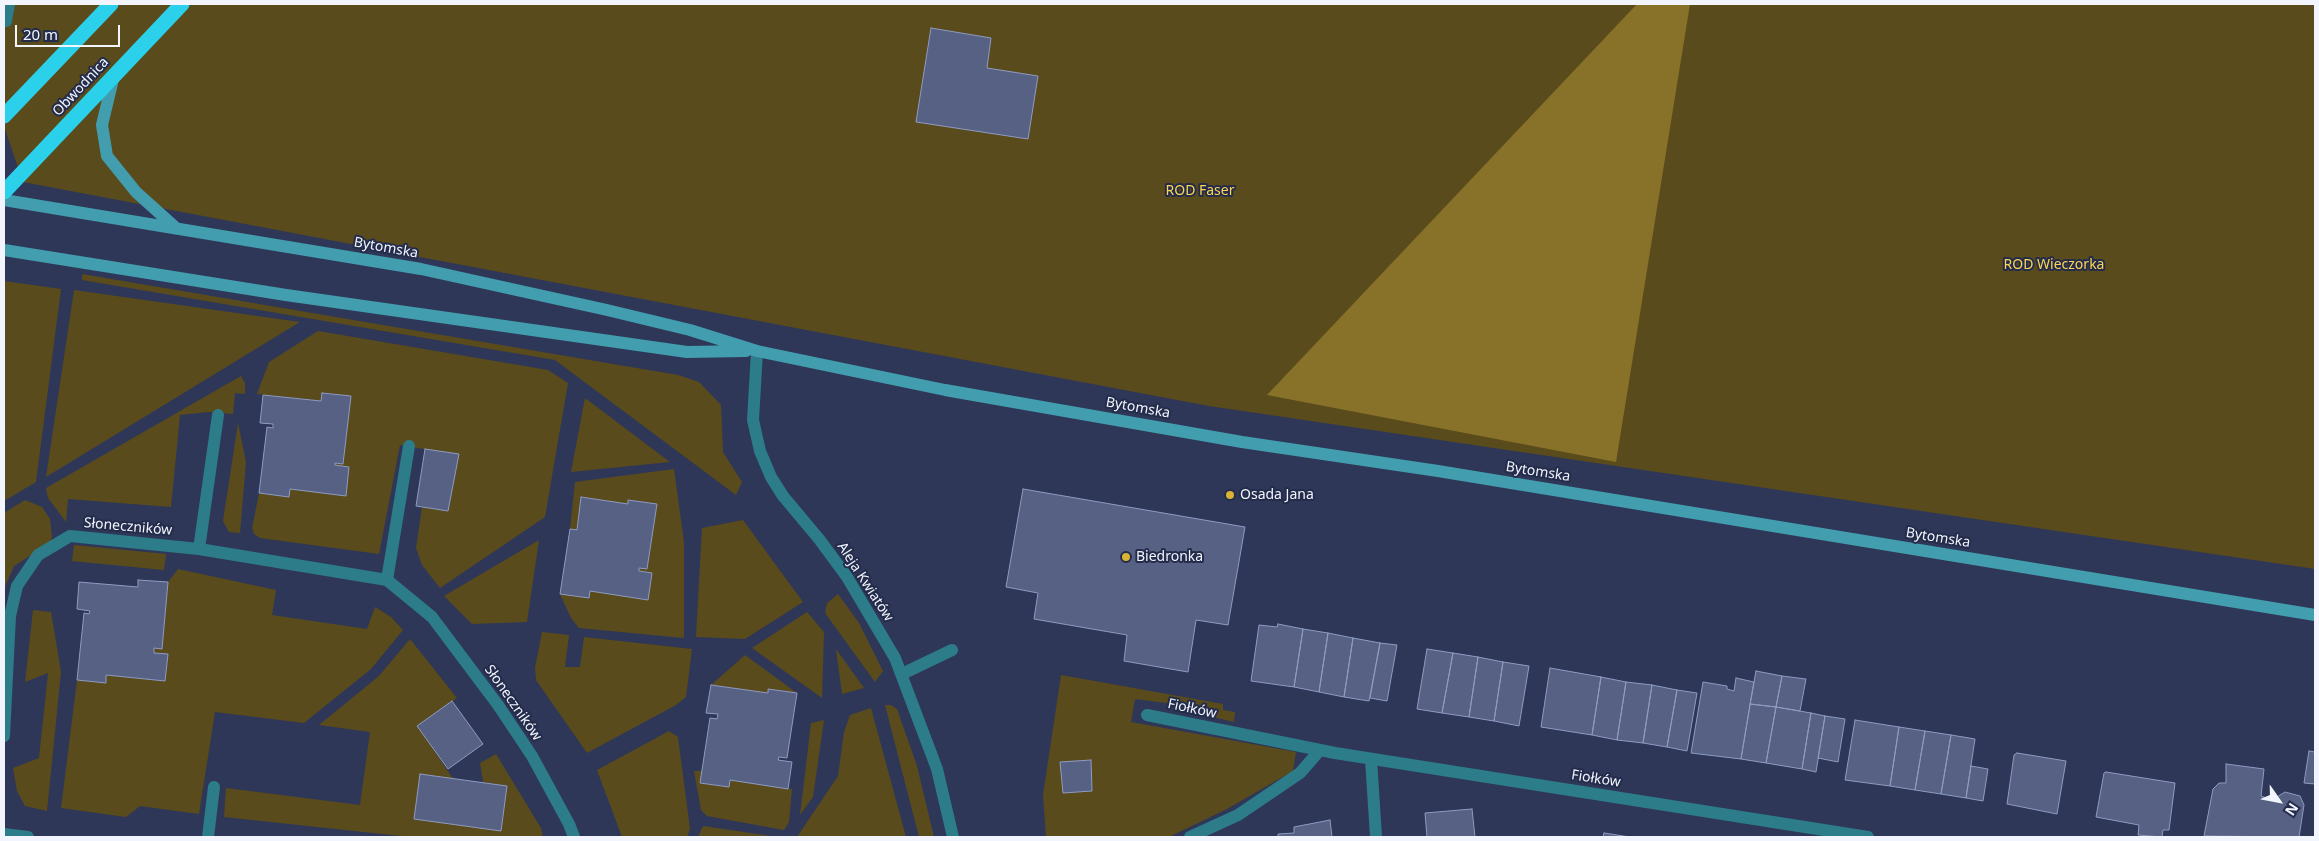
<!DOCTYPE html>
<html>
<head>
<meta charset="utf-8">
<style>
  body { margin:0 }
  #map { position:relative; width:2319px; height:841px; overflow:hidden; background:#2e3757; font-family:"Noto Sans",sans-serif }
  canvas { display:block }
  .frame { position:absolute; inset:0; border:5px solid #f2f5fd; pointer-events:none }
  .north { position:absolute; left:2254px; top:776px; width:50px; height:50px; -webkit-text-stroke:4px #242c4c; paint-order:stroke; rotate:123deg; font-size:14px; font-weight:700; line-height:20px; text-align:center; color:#f2f5fd }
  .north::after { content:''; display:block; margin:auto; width:18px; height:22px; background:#f2f5fd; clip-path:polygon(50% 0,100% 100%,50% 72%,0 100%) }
  .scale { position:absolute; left:15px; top:25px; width:105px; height:22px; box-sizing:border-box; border:2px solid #f2f5fd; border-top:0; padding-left:6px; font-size:15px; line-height:18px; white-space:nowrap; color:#f2f5fd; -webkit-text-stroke:4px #242c4c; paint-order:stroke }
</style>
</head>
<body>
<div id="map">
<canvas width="2319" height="841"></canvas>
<div class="frame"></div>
<div class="north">N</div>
<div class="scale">20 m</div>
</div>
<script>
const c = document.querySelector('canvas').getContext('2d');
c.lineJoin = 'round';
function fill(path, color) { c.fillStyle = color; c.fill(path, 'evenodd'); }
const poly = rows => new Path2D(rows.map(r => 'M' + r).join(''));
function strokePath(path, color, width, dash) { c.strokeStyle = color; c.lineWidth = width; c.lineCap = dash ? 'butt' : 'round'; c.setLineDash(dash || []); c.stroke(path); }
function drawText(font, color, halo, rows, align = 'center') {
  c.font = font + ' "Noto Sans",sans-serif'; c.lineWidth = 4; c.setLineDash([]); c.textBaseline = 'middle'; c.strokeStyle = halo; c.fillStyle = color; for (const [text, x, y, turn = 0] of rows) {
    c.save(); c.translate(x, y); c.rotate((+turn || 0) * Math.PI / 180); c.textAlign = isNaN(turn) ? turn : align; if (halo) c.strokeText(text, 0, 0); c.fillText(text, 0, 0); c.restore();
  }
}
const green = poly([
  [4,4,2315,4,2315,569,1209,406,23,182,4,126],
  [82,274,678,375,699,382,721,405,723,452,742,482,736,495,555,360,82,280],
  [4,281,61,289,36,482,4,501],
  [74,290,300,322,46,477],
  [318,331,548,370,568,383,545,517,440,588,422,565,416,548,422,507,448,511,459,455,400,445,379,554,260,538,254,534,252,528,259,493,289,497,290,489,346,495,349,467,335,465,335,463,343,464,351,396,323,393,321,401,257,394,269,362],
  [241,376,245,383,245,394,235,393,233,414,208,412,180,415,171,507,68,499,66,522,48,498,46,488],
  [585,398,670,462,571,472],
  [238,423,246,462,240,533,229,532,223,521],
  [674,469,684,542,684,638,579,628,571,618,560,594,589,598,590,591,648,600,652,573,639,571,639,568,647,569,657,504,629,500,628,504,581,497,577,530,570,529,575,482],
  [25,500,42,507,50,519,52,537,50,543,14,566,4,589,4,513],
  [743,520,803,602,745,639,696,637,702,528],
  [539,540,527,622,472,624,444,596],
  [74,545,166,554,164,570,72,561],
  [178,569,276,590,272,615,367,629,375,607,391,617,403,630,371,669,304,723,215,712,199,814,140,806,126,817,61,808,77,680,105,683,106,675,165,681,168,654,154,653,154,648,162,648,168,582],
  [838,594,859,623,883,671,875,682,825,613,827,603],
  [33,610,51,612,61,672,47,811,25,806,17,791,13,768,39,758,48,673,25,682],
  [807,612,824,632,822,698,752,648],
  [542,632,569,635,565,667,580,667,584,637,692,649,686,697,676,705,587,753,536,680,535,668],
  [410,639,457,698,418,726,453,779,420,774,414,819,501,830,507,786,483,782,480,763,496,754,541,828,543,837,410,837,224,817,226,788,360,805,370,732,319,725,379,676],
  [836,649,864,688,842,694],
  [745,655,797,693,768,689,768,693,711,685],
  [1061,675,1223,704,1223,710,1235,712,1234,722,1205,715,1204,708,1135,699,1131,722,1296,752,1293,771,1227,809,1169,837,1046,837,1043,795],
  [885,705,891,705,897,709,917,766,934,837,919,837],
  [871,708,906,837,797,837,838,776,844,732,850,715],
  [824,720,813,797,800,815,811,723],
  [669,731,678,737,690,829,687,837,622,837,597,770],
  [694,771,702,771,700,783,729,787,730,780,792,789,789,822,784,830,707,816,701,810],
  [703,826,771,836,772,837,698,837]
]);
const forest = poly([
  [1637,4,1690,4,1616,462,1267,395]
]);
const building = poly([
  [931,28,991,38,987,68,1038,76,1028,139,916,122,931,28],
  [322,393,351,396,343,464,335,463,335,465,349,467,346,496,290,489,289,497,259,493,267,427,273,428,273,424,260,423,263,395,321,401,322,393],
  [425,449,459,454,448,511,416,506,425,449],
  [1023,489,1245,527,1228,625,1196,620,1188,672,1124,661,1127,635,1034,619,1038,593,1006,587,1023,489],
  [581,497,628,504,628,500,657,504,647,569,639,568,639,571,652,573,648,600,590,591,589,598,560,594,570,529,577,530,581,497],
  [138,580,168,582,162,649,154,648,154,653,168,654,165,681,106,675,106,683,77,680,84,613,89,614,90,611,77,609,79,582,138,587,138,580],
  [1278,624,1303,629,1294,687,1251,681,1259,625,1277,627,1278,624],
  [1303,629,1328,633,1319,692,1294,687,1303,629],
  [1328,633,1353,638,1344,697,1319,692,1328,633],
  [1353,638,1380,643,1369,701,1344,697,1353,638],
  [1380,643,1397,645,1387,701,1370,698,1380,643],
  [1427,649,1453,653,1442,713,1417,709,1427,649],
  [1453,653,1478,657,1469,717,1442,713,1453,653],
  [1478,657,1503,662,1494,721,1469,717,1478,657],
  [1503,662,1529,666,1519,726,1494,721,1503,662],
  [1550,668,1601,677,1592,735,1541,727,1550,668],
  [1756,671,1782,676,1776,707,1750,704,1756,671],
  [1782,676,1806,679,1800,711,1776,707,1782,676],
  [1601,677,1626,682,1617,740,1592,735,1601,677],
  [1736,678,1754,682,1741,759,1691,753,1703,682,1727,686,1727,689,1734,691,1736,678],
  [1626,682,1652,685,1643,743,1617,740,1626,682],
  [711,685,768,693,768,689,797,693,787,758,779,757,778,760,792,762,788,789,730,780,729,787,700,783,710,718,717,719,718,714,706,713,711,685],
  [1652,685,1677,690,1667,747,1643,743,1652,685],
  [1677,690,1697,693,1687,751,1667,747,1677,690],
  [452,701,483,744,448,769,417,726,452,701],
  [1750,704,1776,707,1766,763,1741,759,1750,704],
  [1776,707,1811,713,1802,769,1766,763,1776,707],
  [1811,713,1825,716,1816,772,1802,769,1811,713],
  [1825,716,1845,719,1838,762,1818,758,1825,716],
  [1855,720,1899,727,1890,786,1845,780,1855,720],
  [1899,727,1925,731,1915,790,1890,786,1899,727],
  [1925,731,1951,735,1941,794,1915,790,1925,731],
  [1951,735,1975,739,1966,798,1941,794,1951,735],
  [2309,751,2315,752,2315,784,2304,783,2309,751],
  [2017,753,2066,761,2057,814,2007,804,2014,755,2017,753],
  [1091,760,1092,791,1063,793,1060,762,1091,760],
  [2226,764,2264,769,2261,796,2272,800,2285,792,2300,796,2304,805,2299,837,2204,836,2213,789,2219,783,2226,783,2226,764],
  [1971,766,1988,769,1983,801,1966,798,1971,766],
  [2106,772,2175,783,2169,830,2163,830,2162,837,2138,835,2139,825,2096,817,2104,773,2106,772],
  [420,774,507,786,501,831,414,819,420,774],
  [1472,809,1475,837,1427,837,1425,813,1472,809],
  [1330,820,1332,837,1278,837,1278,834,1294,833,1294,827,1330,820],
  [1604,833,1630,837,1603,837,1604,833]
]);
const lane = poly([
  [4,21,6,21,9,4],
  [902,674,952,650]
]);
const street = poly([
  [757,351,753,420,760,451,771,477,783,496,819,539,847,577,895,658,937,769,953,837],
  [199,549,218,415],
  [387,580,409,446],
  [1147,715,1335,753,1868,837],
  [4,736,10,616,17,586,38,555,70,536,199,549,387,580,432,617,498,705,532,756,569,824,574,837],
  [1371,759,1376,837],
  [4,834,28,837],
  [208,837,214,787],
  [1190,837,1238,815,1300,773,1320,750]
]);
const secondary = poly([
  [114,75,102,125,107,156,136,192,176,228],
  [4,200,421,269,607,310,690,330,757,351,945,390,1242,442,1438,471,2315,615],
  [4,250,286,295,687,352,746,351]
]);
const highway = poly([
  [4,116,111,4],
  [4,192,182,4]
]);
const markers = [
  [1230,495,5,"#d9b334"],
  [1126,557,5,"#d9b334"]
];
const streetNames = [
  ["Obwodnica",81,87,-47],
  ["Bytomska",386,248,10],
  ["Bytomska",1138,408,10],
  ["Bytomska",1538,472,9],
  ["Słoneczników",128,527,5],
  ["Bytomska",1938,538,9],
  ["Aleja Kwiatów",865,582,57],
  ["Słoneczników",513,703,55],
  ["Fiołków",1192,709,12],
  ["Fiołków",1596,779,9]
];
const parkNames = [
  ["ROD Faser",1200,191],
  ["ROD Wieczorka",2054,265]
];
const poiNames = [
  ["Osada Jana",1240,495],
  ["Biedronka",1136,557]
];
fill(green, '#5a4b1c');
fill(forest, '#887129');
fill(building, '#566184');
strokePath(building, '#8f9bc2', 1);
strokePath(lane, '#2d7c8a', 12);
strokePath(street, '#2d7c8a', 12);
strokePath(secondary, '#429dae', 12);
strokePath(highway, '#2bd1eb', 15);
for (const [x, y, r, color] of markers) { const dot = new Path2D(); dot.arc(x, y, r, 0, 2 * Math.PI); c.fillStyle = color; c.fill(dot); strokePath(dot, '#242c4c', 2); }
drawText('14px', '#f2f5fd', '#242c4c', streetNames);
drawText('14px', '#fdd453', '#242c4c', parkNames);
drawText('14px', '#f2f5fd', '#242c4c', poiNames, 'left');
</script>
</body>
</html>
